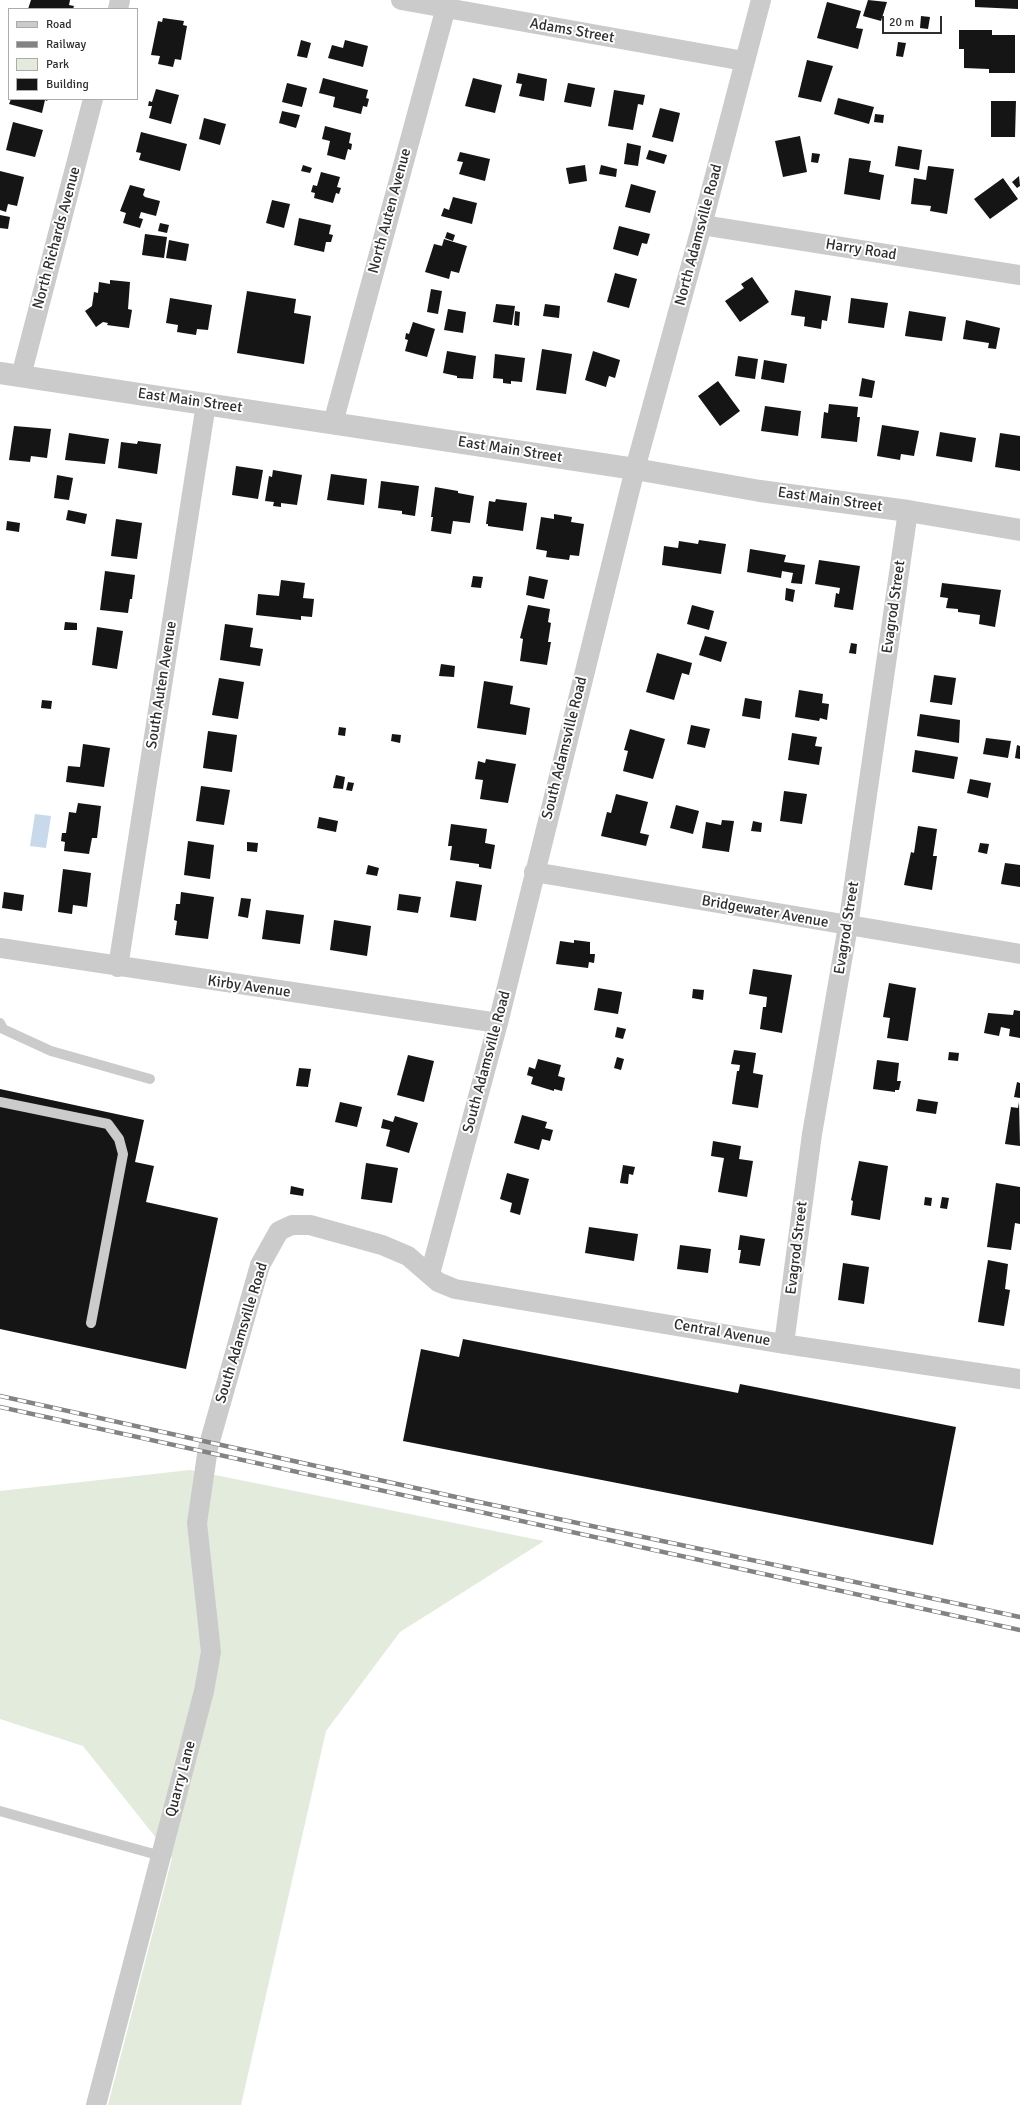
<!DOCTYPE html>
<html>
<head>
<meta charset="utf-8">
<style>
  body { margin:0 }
  #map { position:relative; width:1020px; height:2105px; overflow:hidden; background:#fff; font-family:Signika,sans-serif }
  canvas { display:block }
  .legend { position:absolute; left:8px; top:8px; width:130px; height:92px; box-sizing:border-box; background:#fff; border:1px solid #ababab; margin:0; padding:5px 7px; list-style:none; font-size:12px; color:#2e2e2e }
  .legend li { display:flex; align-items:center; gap:8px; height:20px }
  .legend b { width:20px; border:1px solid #ababab }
  .scale { position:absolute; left:882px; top:16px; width:60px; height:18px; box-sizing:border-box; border:2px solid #2e2e2e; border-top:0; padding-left:5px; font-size:12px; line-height:14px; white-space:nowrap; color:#2e2e2e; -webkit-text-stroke:3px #fff; paint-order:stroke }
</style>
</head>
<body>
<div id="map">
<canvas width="1020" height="2105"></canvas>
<ul class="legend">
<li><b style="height:5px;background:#cbcbcb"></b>Road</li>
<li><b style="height:5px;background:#838383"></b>Railway</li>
<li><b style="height:11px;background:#e2ebdc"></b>Park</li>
<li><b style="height:11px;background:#151515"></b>Building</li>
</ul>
<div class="scale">20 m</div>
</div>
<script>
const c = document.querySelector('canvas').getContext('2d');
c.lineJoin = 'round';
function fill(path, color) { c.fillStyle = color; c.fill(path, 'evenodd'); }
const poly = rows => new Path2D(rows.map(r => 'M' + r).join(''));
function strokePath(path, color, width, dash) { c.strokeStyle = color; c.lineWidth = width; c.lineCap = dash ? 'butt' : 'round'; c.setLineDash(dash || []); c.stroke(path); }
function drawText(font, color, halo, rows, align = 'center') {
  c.font = font + ' Signika,sans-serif'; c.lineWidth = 4; c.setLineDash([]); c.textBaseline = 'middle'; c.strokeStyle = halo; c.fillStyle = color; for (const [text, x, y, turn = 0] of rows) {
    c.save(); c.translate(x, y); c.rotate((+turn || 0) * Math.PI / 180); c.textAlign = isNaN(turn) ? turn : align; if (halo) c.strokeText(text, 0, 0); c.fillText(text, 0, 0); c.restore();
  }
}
const green = poly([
  [190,1470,544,1541,400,1632,326,1731,241,2105,108,2105,172,1858,83,1746,0,1719,0,1491]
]);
const water = poly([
  [35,814,51,816,46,848,30,846]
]);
const building = poly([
  [31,0,70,0,69,5,74,6,73,9,28,9],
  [868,0,887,2,881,21,863,16],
  [975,0,1018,0,1018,9,975,7],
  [827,2,861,11,856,28,863,29,858,49,817,38],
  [921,16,930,17,928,29,920,28],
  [163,18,184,21,183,25,187,26,181,60,175,59,173,67,158,64,160,56,151,55,158,21,162,22],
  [959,30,992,30,992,35,1015,35,1015,73,989,73,989,69,964,68,964,49,959,49],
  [301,40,311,43,307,58,297,56],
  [345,40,368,46,363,67,328,58,332,45,343,48],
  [898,42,906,43,903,57,896,56],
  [807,60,833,66,821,102,798,97],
  [518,73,547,79,544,101,519,96,522,84,516,83],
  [323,78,368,90,366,98,369,99,367,107,363,106,361,114,333,107,335,97,319,93],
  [473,78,502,85,495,113,465,106],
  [287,83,307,88,302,107,282,102],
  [568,83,595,88,591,107,564,102],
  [156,89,179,95,171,124,149,118,152,106,148,106,149,101,152,102],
  [614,90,645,95,643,105,638,104,633,130,608,126],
  [838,98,874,107,869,124,834,114],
  [11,99,48,99,47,101,45,100,42,113,9,104],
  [991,101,1016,101,1015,137,991,137],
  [660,108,680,113,673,142,652,137],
  [282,111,300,115,296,128,279,123],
  [875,114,884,115,883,123,874,122],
  [204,118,226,124,220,145,199,139],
  [13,122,43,130,35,157,6,150],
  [325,126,351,133,349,143,352,144,351,150,348,149,345,160,327,155,330,141,322,139],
  [141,132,187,144,180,171,139,160,141,153,136,152],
  [800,136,807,172,783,177,775,141],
  [627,143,641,146,638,166,624,164],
  [898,146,922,150,919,170,895,166],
  [649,150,667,155,664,164,646,159],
  [460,152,490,159,485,181,459,174,463,162,457,161],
  [812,153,820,154,818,163,811,162],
  [849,158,871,161,869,172,884,175,880,200,844,194],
  [303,165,312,168,310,173,301,171],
  [585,165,587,181,569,184,566,168],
  [601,165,617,169,616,177,599,174],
  [928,166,954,169,947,214,930,211,931,206,911,204,914,178,926,180],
  [0,171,24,177,17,206,8,204,6,212,0,210],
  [321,172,340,177,337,187,341,188,339,194,336,193,333,203,314,198,315,193,311,192,313,185,317,186],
  [1019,176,1020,186,1017,188,1012,182],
  [1003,178,1018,199,990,219,974,199],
  [631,184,656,191,650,213,625,207],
  [130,185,145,189,143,195,145,197,160,201,156,216,141,212,139,218,143,219,140,228,123,223,126,213,120,211],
  [453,197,477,203,472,224,441,216,444,208,449,210],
  [272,200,290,204,284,228,266,223],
  [0,215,10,217,8,229,0,228],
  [299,218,331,225,329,234,333,235,331,242,326,242,324,252,294,245],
  [160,223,169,225,167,233,158,231],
  [619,226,650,234,647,244,642,243,638,256,613,249],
  [447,232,455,235,453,241,445,238],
  [145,234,167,237,164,258,142,255],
  [444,239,467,246,459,273,451,271,449,279,425,272,434,244,442,246],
  [169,240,189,244,186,261,166,258],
  [615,273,637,279,629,308,607,302],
  [752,277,769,302,740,322,725,301,744,288,741,284],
  [110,280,130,282,128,309,132,310,129,328,107,325,108,323,103,322,96,327,85,311,92,306,94,292,98,293,99,282,110,284],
  [431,289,442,291,438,314,427,312],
  [795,290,831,296,827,321,822,320,821,329,804,326,805,317,791,315],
  [247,291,296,299,294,313,311,316,304,364,237,353],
  [170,298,212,305,208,330,197,329,196,335,177,332,178,325,166,323],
  [851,298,888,303,884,328,848,323],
  [496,304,515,306,512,325,493,322],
  [545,304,560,306,559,318,543,316],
  [448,309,466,312,463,333,444,330],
  [515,311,520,312,519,326,514,325],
  [909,311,946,317,942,341,905,336],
  [966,320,1000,328,996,349,988,348,989,343,963,339],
  [413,322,435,329,427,357,405,351,408,340,405,339,406,333,409,334],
  [542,349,572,354,566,394,536,390],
  [447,351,476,356,473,379,457,378,457,376,443,373],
  [593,351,620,360,615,378,609,376,606,387,585,380],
  [495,354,525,358,522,382,511,381,511,384,503,383,503,379,493,378],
  [738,356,758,359,755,379,735,376],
  [764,360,787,364,784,383,761,379],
  [862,378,875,381,872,398,859,396],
  [718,381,740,411,720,426,698,396],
  [829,404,858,407,857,417,860,417,857,442,821,438,824,412,828,413],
  [765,406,801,411,798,436,761,431],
  [882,425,919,431,914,456,901,454,900,460,877,456],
  [14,426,51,429,47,458,31,456,30,462,9,460],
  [940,432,976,438,972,462,936,456],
  [69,433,109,439,105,464,65,460],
  [1000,433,1020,436,1020,471,995,467],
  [138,441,161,444,157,474,118,468,121,442,137,444],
  [236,466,263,470,258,499,232,495],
  [273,470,302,475,297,505,281,503,281,507,273,506,274,502,265,501,269,476,272,477],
  [331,474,367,479,364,505,327,500],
  [57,475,73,478,69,500,54,498],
  [381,481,419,486,415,516,402,514,402,511,378,508],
  [435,487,458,491,458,493,474,496,470,523,453,521,451,534,431,531,433,517,431,517],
  [496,499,527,503,523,531,488,526,488,524,486,524,489,501,495,502],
  [68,510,87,514,85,524,66,520],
  [554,514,572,517,571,522,584,524,579,556,570,555,569,560,546,557,547,551,536,549,541,517,554,519],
  [116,519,142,523,137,559,111,556],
  [7,521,20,523,19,532,6,530],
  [699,540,726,544,721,574,662,565,664,546,678,548,679,541,698,544],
  [750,549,786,555,784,562,805,565,802,584,791,583,793,573,782,571,781,578,747,572],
  [819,560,860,566,853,610,834,607,836,593,839,594,840,588,815,584],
  [105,571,135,575,132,599,130,599,128,613,100,610],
  [473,576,483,577,481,588,471,587],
  [529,576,548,580,544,599,526,595],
  [281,580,305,583,303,598,314,599,312,617,301,616,301,620,256,615,258,594,279,596],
  [942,583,1001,590,995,627,979,624,980,615,958,612,958,609,946,608,948,598,940,597],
  [786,588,795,590,793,602,785,600],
  [528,605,550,609,548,622,551,623,548,642,551,642,547,665,520,661,523,639,520,638],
  [692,605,714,611,709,630,687,624],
  [65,622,77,623,77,630,64,630],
  [225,624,253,628,250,647,263,649,260,666,220,660],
  [97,627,123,631,117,669,92,665],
  [705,636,727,642,721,662,699,655],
  [851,643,857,644,856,654,849,653],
  [657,653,692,663,689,675,682,673,674,700,646,692],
  [441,664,455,666,454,677,439,676],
  [934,675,956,678,952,705,930,702],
  [219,678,244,682,238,719,212,715],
  [484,681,513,686,510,704,530,708,526,735,477,728],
  [799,690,823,694,822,703,829,704,827,720,820,718,819,721,795,717],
  [745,698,762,701,760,719,742,716],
  [42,700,52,701,51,709,41,708],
  [920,714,960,720,959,743,917,736],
  [691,725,710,729,705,748,687,744],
  [339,727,346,728,345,736,338,735],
  [630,729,665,739,653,779,623,771,628,751,624,750],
  [208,731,237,735,232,772,203,768],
  [792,733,817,737,815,746,822,747,819,765,788,760],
  [392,734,401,735,400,743,391,741],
  [986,738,1011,741,1008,758,983,754],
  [83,744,110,748,104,787,66,782,68,766,80,767],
  [1017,745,1020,746,1020,759,1015,758],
  [915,750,958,757,954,779,912,772],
  [486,759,516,764,508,803,480,799,483,780,475,779,478,761,485,763],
  [336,775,345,777,343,789,333,788],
  [970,779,991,783,988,798,967,793],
  [348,782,354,783,352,791,346,790],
  [201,786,230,790,224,825,196,821],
  [784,791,807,794,802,824,780,821],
  [616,794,648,802,640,833,649,835,646,846,601,836,607,812,611,813],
  [78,803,101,806,97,838,92,838,89,854,64,851,65,842,61,841,62,833,66,833,69,812,76,813],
  [676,805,699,811,693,834,670,828],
  [319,817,338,821,336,832,317,828],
  [722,820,734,821,729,852,702,848,706,822,721,825],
  [753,821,762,823,761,832,751,831],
  [451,824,487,829,485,843,495,845,491,869,479,867,479,864,450,860,452,846,448,846],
  [918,826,937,829,933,856,937,856,932,890,904,885,911,852,914,853],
  [188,841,214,845,210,879,184,875],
  [247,842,258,843,257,852,247,851],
  [980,843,989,844,987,854,978,852],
  [1005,863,1020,865,1020,887,1001,884],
  [368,865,379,868,377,876,366,874],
  [63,869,91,873,87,907,73,905,72,914,58,912],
  [456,881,482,885,476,921,450,917],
  [4,892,24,895,22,911,2,908],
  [181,892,214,897,208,939,175,935,177,921,174,920,176,904,180,904],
  [399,894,421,897,418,913,397,910],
  [241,898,251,899,248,918,238,916],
  [266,910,304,915,300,944,262,939],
  [334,920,371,926,367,956,330,950],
  [574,940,590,942,590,954,595,954,594,963,589,962,588,968,556,964,560,941,574,943],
  [753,969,792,975,782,1033,760,1029,763,1007,766,1007,767,997,749,994],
  [889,983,916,988,908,1041,887,1038,890,1018,883,1017],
  [598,988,622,992,618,1014,594,1010],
  [693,989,704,990,703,1000,692,998],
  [1014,1010,1020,1011,1020,1038,1009,1036,1010,1029,1001,1027,999,1036,984,1033,988,1013,1013,1015],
  [617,1027,626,1029,623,1039,615,1037],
  [734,1050,756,1053,753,1073,763,1075,758,1108,732,1104,737,1071,739,1071,740,1065,731,1064],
  [949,1052,959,1053,958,1061,948,1060],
  [408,1055,434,1061,424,1102,397,1095],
  [617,1057,624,1059,621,1070,614,1068],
  [538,1059,561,1065,558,1076,565,1078,562,1091,554,1089,554,1091,531,1084,533,1077,527,1075,529,1067,535,1069],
  [877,1060,899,1063,897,1081,901,1081,899,1090,895,1090,895,1092,873,1089],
  [299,1068,311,1069,308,1087,296,1086],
  [1017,1082,1020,1083,1020,1098,1014,1097],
  [0,1089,144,1120,135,1162,154,1166,146,1202,218,1218,186,1369,0,1329],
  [918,1099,938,1102,936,1114,916,1111],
  [340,1102,362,1107,357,1127,335,1122],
  [1019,1102,1020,1146,1005,1144,1011,1107,1018,1108],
  [522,1115,547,1122,545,1128,553,1130,550,1141,542,1139,539,1150,514,1143],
  [395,1116,418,1123,409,1153,386,1146,390,1130,381,1128,383,1119,393,1122],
  [713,1141,741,1146,739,1159,753,1161,747,1197,718,1192,724,1158,711,1156],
  [859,1161,888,1166,880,1220,851,1215,853,1201,851,1200],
  [366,1163,398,1168,392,1203,361,1199],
  [623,1165,635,1167,633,1175,629,1174,628,1184,620,1183],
  [507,1173,529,1179,520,1215,510,1212,512,1203,500,1199],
  [996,1183,1020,1187,1020,1224,1015,1223,1011,1250,987,1247],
  [291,1186,304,1189,303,1196,290,1194],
  [925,1197,932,1198,931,1206,924,1205],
  [942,1197,949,1198,947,1209,940,1208],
  [589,1227,638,1234,634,1261,585,1253],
  [740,1235,765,1239,760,1266,739,1263,741,1250,738,1250],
  [680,1245,711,1249,708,1273,677,1269],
  [988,1260,1008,1264,1005,1289,1010,1290,1004,1326,978,1322],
  [843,1263,869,1267,864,1304,838,1300],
  [463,1339,738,1393,740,1384,956,1427,933,1545,403,1441,421,1349,459,1357]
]);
const service = poly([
  [0,1023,3,1029,51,1051,150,1079],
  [0,1102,108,1124,119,1139,123,1154,91,1323],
  [0,1811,161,1856]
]);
const minor = poly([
  [401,0,744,61],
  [118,9,120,0],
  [702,225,1020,275],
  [21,376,93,99],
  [333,423,448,0],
  [534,872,1020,954],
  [0,948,498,1023],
  [118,967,206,404],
  [430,1274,498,1023,635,469,702,225,761,0],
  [784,1344,812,1134,848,926,908,511],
  [96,2105,204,1691,211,1652,197,1523,208,1448,260,1265,279,1231,292,1225,310,1225,382,1245,408,1256,438,1282,455,1289,784,1344,1020,1379]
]);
const tertiary = poly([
  [0,373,635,469,760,491,908,511,1020,530]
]);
const rail = poly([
  [0,1396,474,1501,1020,1617],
  [0,1407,1020,1630]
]);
const streetNames = [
  ["Adams Street",572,31,10],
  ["North Auten Avenue",390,211,-75],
  ["North Adamsville Road",699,235,-75],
  ["North Richards Avenue",57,238,-75],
  ["Harry Road",861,250,9],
  ["East Main Street",190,401,8],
  ["East Main Street",510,450,9],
  ["East Main Street",830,500,8],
  ["Evagrod Street",894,607,-82],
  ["South Auten Avenue",162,685,-81],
  ["South Adamsville Road",565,748,-76],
  ["Bridgewater Avenue",765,912,10],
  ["Evagrod Street",847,928,-81],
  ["Kirby Avenue",249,987,8],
  ["South Adamsville Road",487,1062,-75],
  ["Evagrod Street",797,1248,-83],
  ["South Adamsville Road",242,1333,-73],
  ["Central Avenue",722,1333,10],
  ["Quarry Lane",181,1779,-75]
];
fill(green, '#e2ebdc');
fill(water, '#c8d9eb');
fill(building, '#151515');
strokePath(service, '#cbcbcb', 10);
strokePath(minor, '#cbcbcb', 20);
strokePath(tertiary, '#cbcbcb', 22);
strokePath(rail, '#838383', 4.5);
strokePath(rail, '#fff', 3, [9]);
drawText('15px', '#2e2e2e', '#fff', streetNames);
</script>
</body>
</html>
